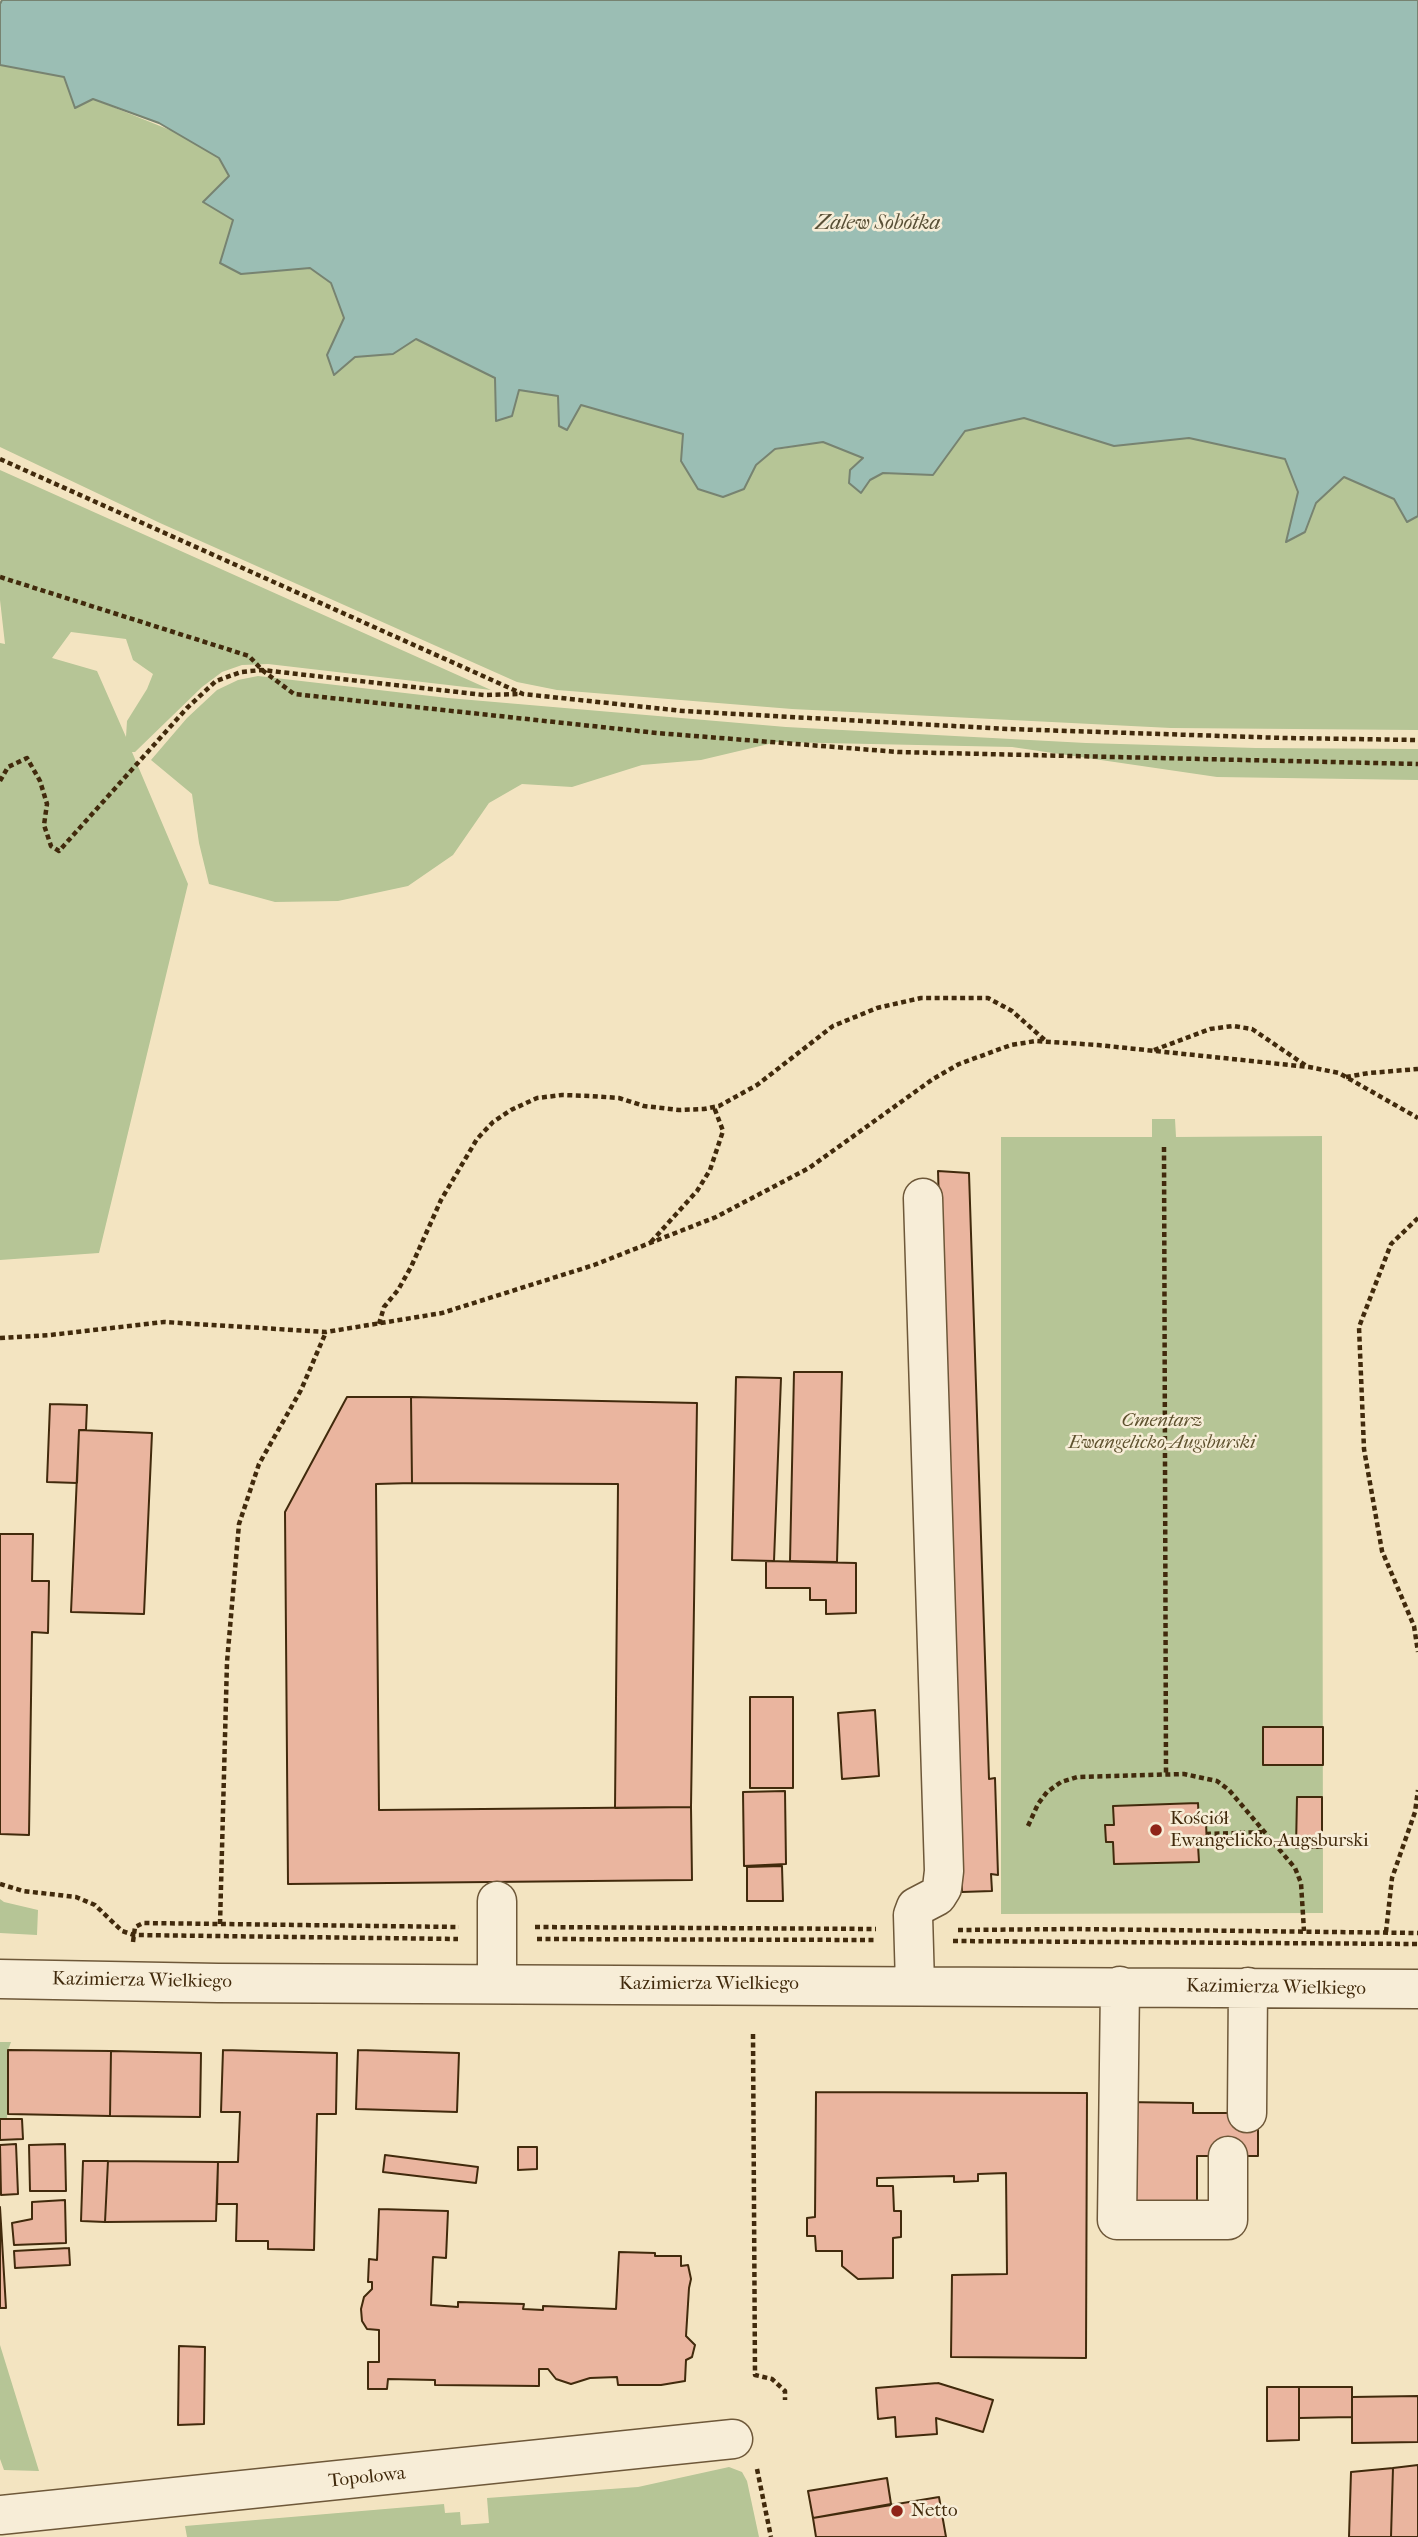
<!DOCTYPE html>
<html>
<head>
<meta charset="utf-8">
<style>
  body { margin:0 }
  canvas { display:block; background:#f3e4c1 }
</style>
</head>
<body>
<canvas width="1418" height="2537"></canvas>
<script>
const c = document.querySelector('canvas').getContext('2d');
c.lineJoin = 'round';
function fill(path, color) { c.fillStyle = color; c.fill(path, 'evenodd'); }
const poly = rows => new Path2D(rows.map(r => 'M' + r).join(''));
function strokePath(path, color, width, dash) { c.strokeStyle = color; c.lineWidth = width; c.lineCap = dash ? 'butt' : 'round'; c.setLineDash(dash || []); c.stroke(path); }
function drawText(font, color, halo, rows, align = 'center') {
  c.font = font + ' "IM FELL French Canon",serif'; c.lineWidth = 5; c.setLineDash([]); c.textBaseline = 'middle'; c.strokeStyle = halo; c.fillStyle = color; for (const [text, x, y, turn = 0] of rows) {
    c.save(); c.translate(x, y); c.rotate((+turn || 0) * Math.PI / 180); c.textAlign = isNaN(turn) ? turn : align; if (halo) c.strokeText(text, 0, 0); c.fillText(text, 0, 0); c.restore();
  }
}
const green = poly([
  [0,65,64,77,75,107,93,99,175,132,219,158,229,176,241,274,310,268,332,284,345,318,327,354,334,374,355,357,393,354,415,339,519,390,558,396,559,425,567,430,580,405,683,434,681,461,698,489,723,497,744,489,756,465,775,450,823,442,864,458,870,480,884,473,933,475,965,431,1024,418,1114,446,1189,438,1286,459,1298,492,1287,542,1305,532,1316,503,1344,477,1395,499,1407,522,1418,516,1418,730,1171,728,792,709,557,690,517,682,160,523,0,447],
  [0,470,491,690,268,664,242,665,222,672,202,687,135,752,132,752,188,884,99,1253,0,1260,0,643,5,644,0,600],
  [71,632,126,639,133,660,153,674,147,689,127,721,126,737,97,671,52,658],
  [258,676,448,698,786,727,1086,743,1256,748,1418,749,1418,780,1217,777,1012,747,777,742,701,760,642,765,572,787,522,784,489,803,453,855,408,886,338,901,275,902,209,884,199,843,192,794,151,760,187,718,217,690,238,680],
  [1152,1119,1175,1119,1176,1137,1322,1136,1323,1913,1001,1914,1001,1137,1152,1137],
  [0,1899,4,1902,38,1910,37,1935,0,1933],
  [0,2042,11,2042,8,2050,7,2119,0,2119],
  [0,2345,39,2471,4,2470,0,2459],
  [729,2467,742,2472,747,2481,759,2537,187,2537,185,2526,444,2504,445,2513,460,2512,461,2525,489,2523,487,2498,638,2487]
]);
const water = poly([
  [2,0,1418,0,1418,516,1407,522,1394,499,1344,477,1316,503,1305,532,1286,542,1298,492,1285,459,1189,438,1114,446,1024,418,965,431,933,475,883,473,870,480,861,493,849,483,850,470,863,458,823,442,775,449,756,465,744,489,723,497,698,489,681,461,683,434,581,405,567,430,559,426,558,396,519,390,512,416,496,421,495,378,416,339,393,354,355,357,334,375,327,355,344,318,331,283,310,268,241,274,220,263,233,220,203,202,229,176,219,158,159,123,93,99,75,108,64,77,0,65,0,4,2,0]
]);
const building = poly([
  [938,1171,969,1173,989,1779,995,1778,998,1875,991,1874,992,1891,962,1892,954,1704,938,1171],
  [794,1372,842,1372,837,1562,790,1561,794,1372],
  [736,1377,781,1378,774,1561,732,1560,736,1377],
  [347,1397,411,1397,412,1483,376,1484,379,1810,691,1807,692,1880,288,1884,285,1512,347,1397],
  [411,1397,697,1403,691,1807,615,1808,618,1484,412,1483,411,1397],
  [50,1404,87,1405,86,1430,79,1430,77,1483,47,1482,50,1404],
  [79,1430,152,1433,144,1614,71,1612,79,1430],
  [0,1534,33,1534,32,1581,49,1581,48,1633,32,1632,29,1835,0,1834,0,1534],
  [766,1561,856,1563,856,1613,826,1614,826,1600,810,1600,810,1588,766,1588,766,1561],
  [750,1697,793,1697,793,1788,750,1788,750,1697],
  [875,1710,879,1776,842,1779,838,1713,875,1710],
  [1263,1727,1323,1727,1323,1765,1263,1765,1263,1727],
  [785,1791,786,1864,744,1866,743,1792,785,1791],
  [1297,1797,1322,1797,1322,1848,1296,1848,1297,1797],
  [1198,1803,1199,1824,1206,1823,1207,1845,1198,1845,1199,1862,1114,1864,1113,1842,1106,1842,1105,1825,1114,1825,1113,1806,1198,1803],
  [782,1866,783,1901,747,1901,747,1867,782,1866],
  [8,2050,111,2051,110,2116,8,2114,8,2050],
  [223,2050,337,2053,336,2114,317,2114,314,2250,268,2249,268,2241,236,2241,237,2204,217,2204,218,2162,238,2162,240,2112,221,2112,223,2050],
  [358,2050,459,2053,457,2112,356,2109,358,2050],
  [111,2051,201,2053,200,2117,110,2116,111,2051],
  [816,2092,1087,2093,1086,2358,951,2357,952,2275,1007,2274,1006,2173,978,2174,978,2181,954,2182,954,2176,877,2178,877,2186,893,2186,894,2211,901,2211,901,2237,893,2238,893,2278,858,2279,842,2266,842,2251,816,2251,815,2236,807,2236,807,2218,815,2217,816,2092],
  [1125,2102,1193,2103,1193,2113,1258,2113,1258,2156,1197,2156,1197,2201,1124,2201,1125,2102],
  [0,2119,22,2119,23,2139,0,2140,0,2119],
  [16,2144,18,2194,1,2195,0,2145,16,2144],
  [65,2144,66,2191,30,2191,29,2145,65,2144],
  [518,2147,537,2147,537,2169,518,2170,518,2147],
  [385,2155,478,2167,476,2183,383,2172,385,2155],
  [83,2161,108,2161,105,2222,81,2221,83,2161],
  [108,2161,218,2162,216,2221,105,2222,108,2161],
  [65,2200,66,2243,14,2245,12,2223,32,2219,32,2202,65,2200],
  [0,2207,6,2308,0,2308,0,2207],
  [379,2209,448,2211,446,2258,433,2257,431,2305,458,2307,458,2302,524,2304,523,2309,543,2310,543,2306,616,2309,619,2252,655,2253,655,2256,681,2256,681,2266,688,2265,691,2279,689,2288,686,2336,695,2345,692,2357,686,2360,685,2381,661,2385,618,2385,617,2377,590,2378,571,2384,556,2379,548,2369,539,2369,539,2386,435,2385,435,2380,388,2379,387,2389,368,2389,368,2362,379,2362,379,2330,367,2329,362,2321,361,2309,364,2297,372,2289,372,2282,368,2282,369,2259,377,2260,379,2209],
  [69,2248,70,2265,15,2268,14,2251,69,2248],
  [179,2346,205,2347,204,2424,178,2425,179,2346],
  [938,2383,993,2400,983,2432,936,2418,937,2434,896,2437,895,2417,878,2419,876,2388,938,2383],
  [1267,2387,1299,2387,1299,2440,1267,2441,1267,2387],
  [1299,2387,1352,2387,1352,2417,1299,2418,1299,2387],
  [1418,2396,1418,2442,1352,2443,1352,2397,1418,2396],
  [1418,2465,1418,2537,1391,2537,1393,2468,1418,2465],
  [1393,2468,1391,2537,1349,2537,1351,2472,1393,2468],
  [887,2478,891,2504,813,2518,808,2491,887,2478],
  [939,2497,946,2537,816,2537,813,2518,939,2497]
]);
const path = poly([
  [0,459,523,694,683,711,1008,729,1284,738,1418,740],
  [0,577,249,656,262,670,294,694,657,733,898,752,1418,764],
  [0,781,8,767,27,758,40,781,47,804,44,825,51,846,59,851,187,708,216,681,241,672,262,670,484,695,519,694],
  [1154,1050,1210,1029,1233,1026,1252,1029,1308,1067],
  [1346,1077,1369,1073,1418,1069],
  [1164,1147,1166,1774],
  [1418,1218,1391,1244,1359,1327,1364,1449,1382,1551,1414,1626,1418,1652],
  [651,1242,697,1191,710,1170,723,1131,714,1107],
  [379,1324,384,1307,398,1290,411,1267,441,1200,477,1139,493,1122,511,1110,537,1098,562,1095,590,1096,619,1098,644,1106,679,1110,704,1109,719,1106,757,1085,833,1026,877,1008,921,998,988,998,1012,1011,1047,1042],
  [0,1338,50,1335,164,1322,326,1332,442,1313,594,1265,716,1217,809,1168,933,1079,959,1064,1011,1045,1036,1041,1098,1045,1309,1067,1339,1073,1418,1118],
  [1028,1826,1038,1804,1047,1792,1061,1782,1077,1777,1184,1774,1217,1781,1229,1790,1295,1868,1301,1883,1304,1931],
  [1206,1834,1265,1832],
  [0,1884,23,1891,76,1897,95,1905,122,1931,134,1935,458,1939],
  [220,1924,227,1662,239,1524,259,1464,301,1390,326,1332],
  [535,1927,876,1929],
  [958,1930,1074,1929,1418,1933],
  [1386,1932,1392,1878,1415,1812,1418,1790],
  [537,1939,875,1940],
  [953,1941,1418,1944],
  [133,1942,135,1927,143,1923,459,1927],
  [753,2034,755,2375,772,2379,785,2391,785,2400],
  [757,2469,771,2537]
]);
const minor = poly([
  [0,1979,218,1983,1418,1989],
  [497,1984,497,1901],
  [915,1985,913,1915,916,1907,937,1896,942,1888,944,1871,923,1198],
  [1120,1986,1117,2220,1228,2220,1228,2156],
  [1247,2113,1248,1987],
  [0,2515,733,2439]
]);
const markers = [
  [1156,1830,7,"#8f2418"],
  [897,2511,7,"#8f2418"]
];
const parkNames = [
  ["Cmentarz",1162,1421],
  ["Ewangelicko-Augsburski",1162,1443]
];
const poiNames = [
  ["Kościół",1170,1819],
  ["Ewangelicko-Augsburski",1170,1841],
  ["Netto",911,2511]
];
const streetNames = [
  ["Kazimierza Wielkiego",142,1981,1],
  ["Kazimierza Wielkiego",709,1984],
  ["Kazimierza Wielkiego",1276,1988,1],
  ["Topolowa",367,2478,-6]
];
const waterNames = [
  ["Zalew Sobótka",878,224]
];
fill(green, '#b6c596');
fill(water, '#9bbeb4');
strokePath(water, '#778371', 2);
fill(building, '#eab59f');
strokePath(building, '#412a0c', 2);
strokePath(minor, '#6e5839', 41);
strokePath(path, '#412a0c', 4.5, [5, 3.5]);
strokePath(minor, '#f7edd7', 38);
for (const [x, y, r, color] of markers) { const dot = new Path2D(); dot.arc(x, y, r, 0, 2 * Math.PI); c.fillStyle = color; c.fill(dot); strokePath(dot, '#f7edd7', 2.5); }
drawText('italic 19px', '#5e512e', '#f7edd7', parkNames);
drawText('19px', '#412a0c', '#f7edd7', poiNames, 'left');
drawText('19px', '#412a0c', '#f7edd7', streetNames);
drawText('italic 21px', '#584f36', '#f7edd7', waterNames);
</script>
</body>
</html>
